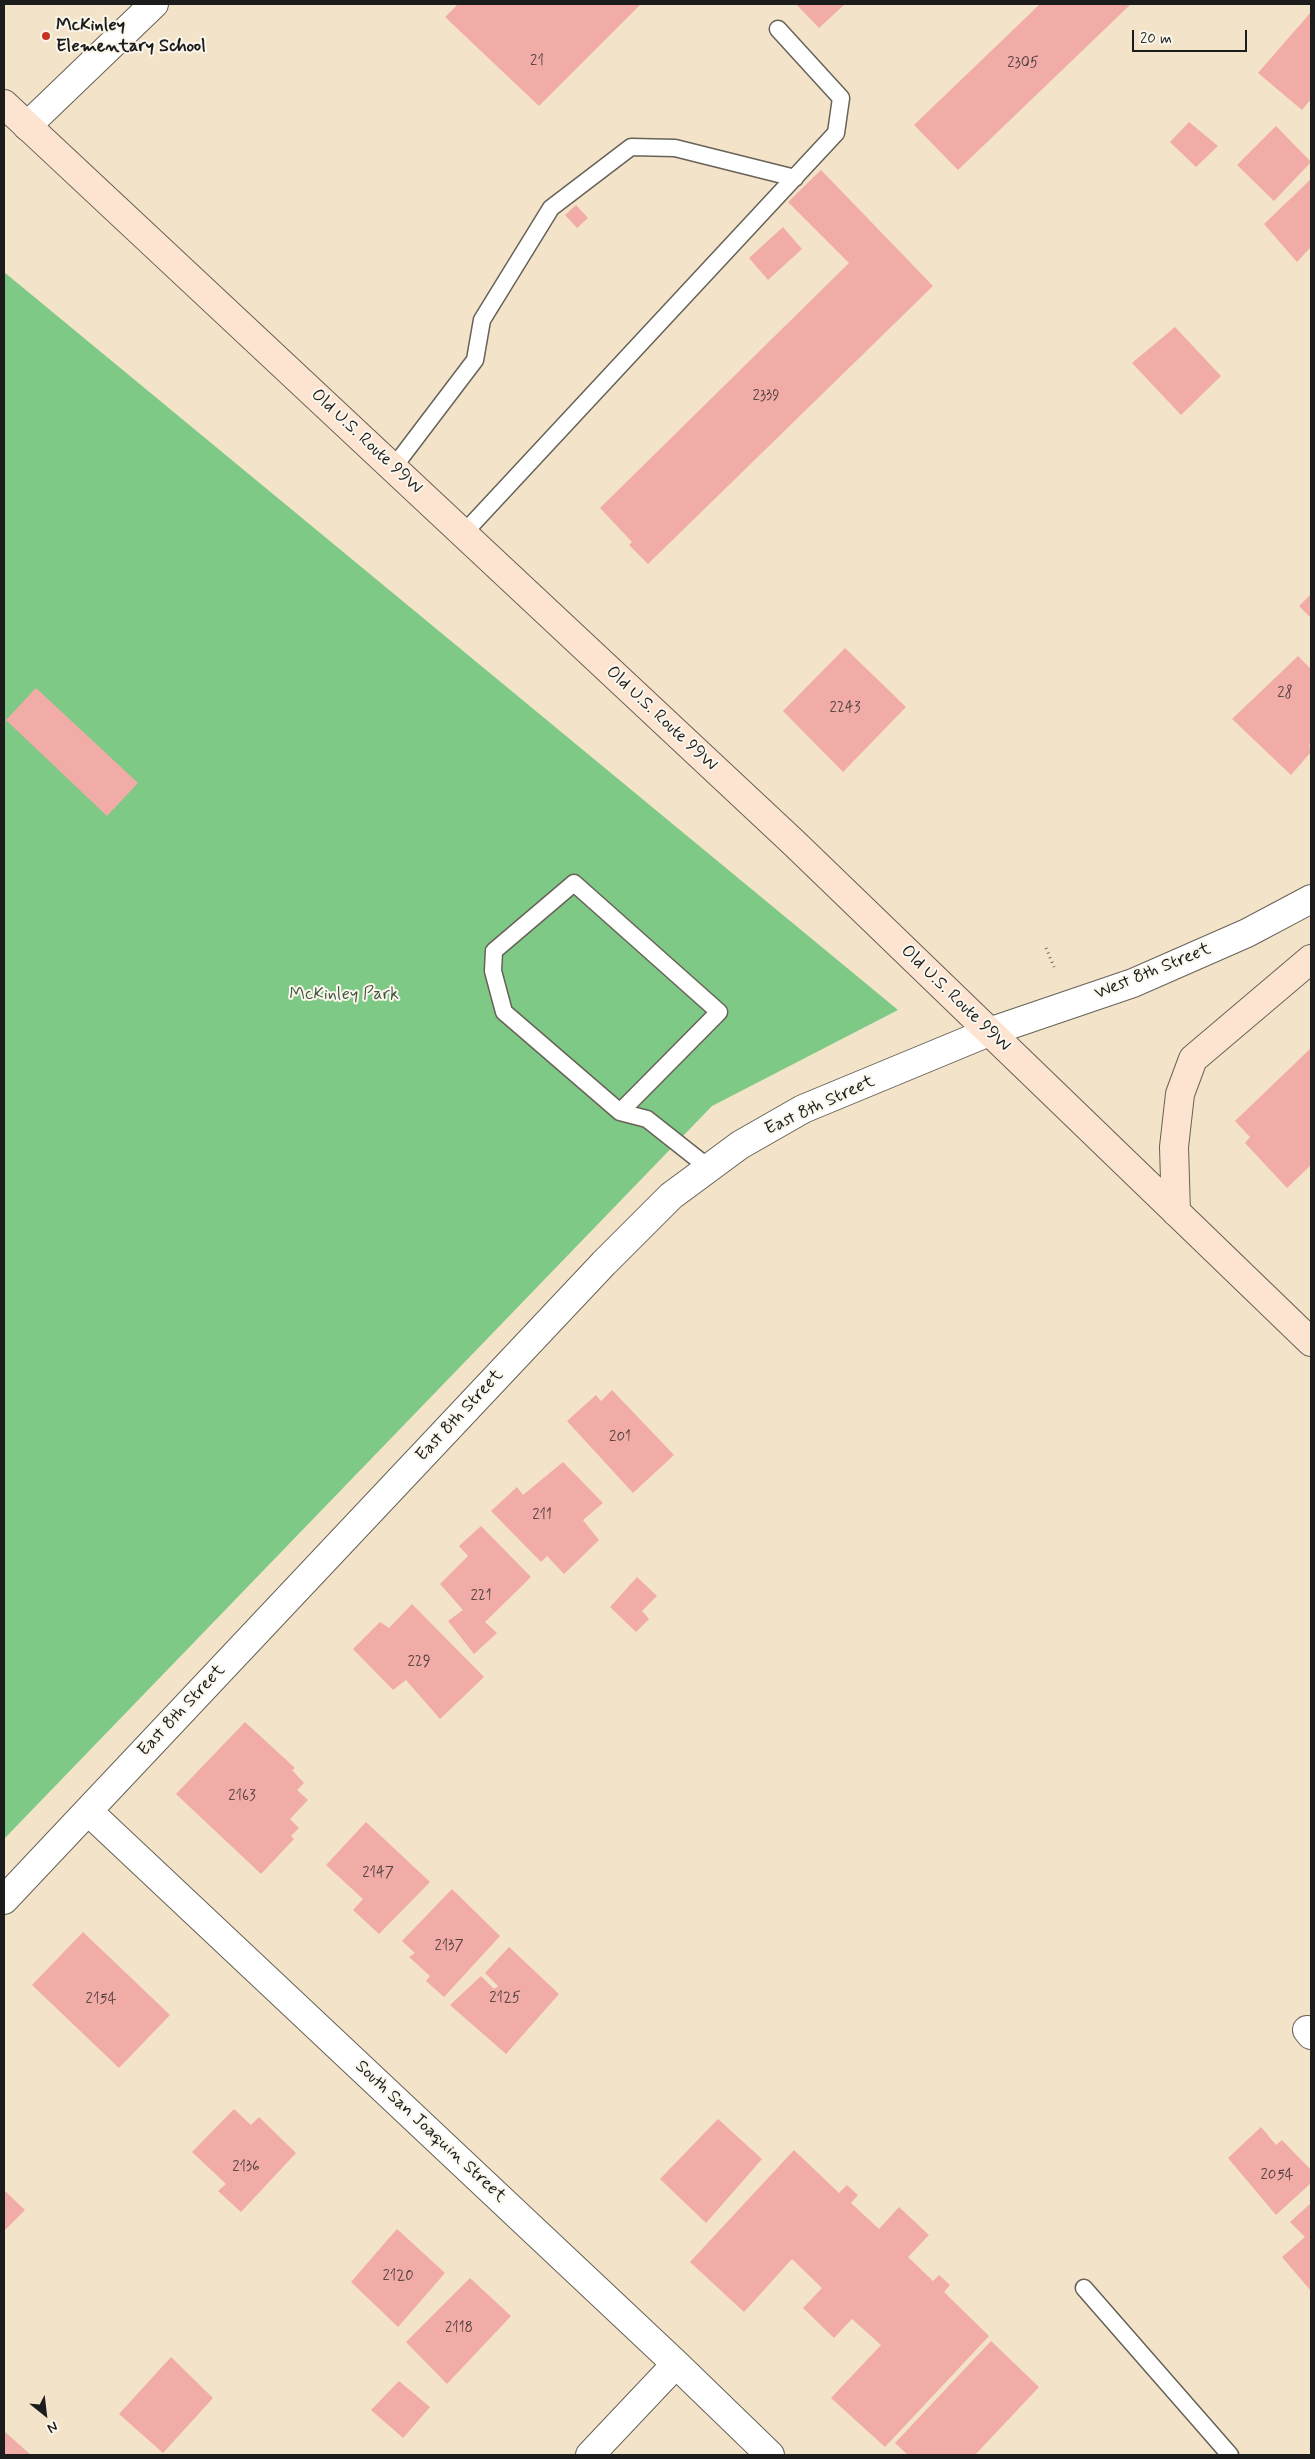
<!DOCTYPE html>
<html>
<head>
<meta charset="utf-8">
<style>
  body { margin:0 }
  #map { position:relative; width:1315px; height:2459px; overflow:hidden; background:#f3e3c8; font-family:Mynerve,sans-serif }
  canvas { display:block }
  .frame { position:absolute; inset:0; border:5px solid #1c1c1c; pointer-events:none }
  .north { position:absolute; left:20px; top:2389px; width:50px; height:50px; -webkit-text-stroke:4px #fbf7ec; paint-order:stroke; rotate:151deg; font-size:14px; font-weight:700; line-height:20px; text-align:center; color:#1c1c1c }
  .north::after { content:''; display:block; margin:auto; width:18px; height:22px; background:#1c1c1c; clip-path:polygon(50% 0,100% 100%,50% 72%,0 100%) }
  .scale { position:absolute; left:1132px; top:30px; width:115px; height:22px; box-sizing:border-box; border:2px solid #1c1c1c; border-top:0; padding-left:6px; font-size:15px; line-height:18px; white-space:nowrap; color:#1c1c1c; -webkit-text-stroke:4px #fbf7ec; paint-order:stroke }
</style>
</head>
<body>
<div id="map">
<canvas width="1315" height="2459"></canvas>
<div class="frame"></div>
<div class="north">N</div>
<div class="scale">20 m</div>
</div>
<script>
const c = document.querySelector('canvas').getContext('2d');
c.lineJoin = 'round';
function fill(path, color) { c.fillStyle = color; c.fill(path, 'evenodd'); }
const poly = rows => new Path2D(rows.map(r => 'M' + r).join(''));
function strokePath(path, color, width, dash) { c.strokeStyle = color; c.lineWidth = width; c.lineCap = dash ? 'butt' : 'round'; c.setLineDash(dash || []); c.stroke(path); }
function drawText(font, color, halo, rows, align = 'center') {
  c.font = font + ' Mynerve,sans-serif'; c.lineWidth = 4; c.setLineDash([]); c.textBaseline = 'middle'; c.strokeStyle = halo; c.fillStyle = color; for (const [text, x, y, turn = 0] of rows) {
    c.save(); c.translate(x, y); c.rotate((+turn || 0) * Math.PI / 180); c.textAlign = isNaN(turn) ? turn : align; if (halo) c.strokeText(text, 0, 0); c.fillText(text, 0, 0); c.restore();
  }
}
const green = poly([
  [4,272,898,1010,712,1106,4,1839]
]);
const building = poly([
  [458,4,641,4,539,106,445,17],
  [796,4,845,4,819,28],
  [1040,4,1131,4,958,170,914,125],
  [1311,12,1311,99,1302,110,1258,73],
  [1189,122,1218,146,1196,167,1170,142],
  [1276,126,1311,162,1274,201,1237,165],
  [821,170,933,286,648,564,629,545,632,542,600,508,849,263,788,202],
  [1311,179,1311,247,1297,262,1264,224],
  [576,205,588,218,577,228,565,215],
  [783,227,802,249,768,280,749,258],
  [1175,327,1221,376,1181,415,1132,363],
  [1311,594,1311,618,1299,606],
  [845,648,906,707,843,772,783,711],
  [1298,656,1311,669,1311,743,1309,745,1311,752,1291,775,1232,719],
  [36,688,138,783,107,816,6,720],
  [1311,1048,1311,1165,1287,1188,1245,1143,1250,1137,1235,1121],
  [612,1390,674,1455,633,1493,567,1421,596,1395,601,1401],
  [563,1462,603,1503,583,1520,599,1540,564,1574,547,1556,541,1562,491,1511,517,1487,523,1495],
  [481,1526,531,1577,485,1622,497,1633,474,1654,448,1621,463,1610,440,1584,468,1556,459,1546],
  [637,1577,657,1596,642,1611,649,1619,636,1632,610,1607],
  [412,1604,484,1677,440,1719,406,1680,393,1690,353,1649,380,1622,389,1628],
  [245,1722,295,1768,292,1770,304,1783,297,1790,308,1800,290,1819,299,1828,291,1836,294,1839,261,1874,176,1794],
  [366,1822,430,1882,379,1934,353,1910,363,1899,326,1865],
  [452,1889,500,1936,444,1997,426,1981,430,1976,409,1957,415,1953,402,1941],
  [83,1932,170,2015,119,2068,32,1985],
  [509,1947,559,1994,506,2054,450,2005,481,1976,494,1989,498,1986,485,1973],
  [234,2109,251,2125,259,2117,296,2153,241,2212,218,2191,226,2184,192,2152],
  [718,2119,762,2159,706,2223,660,2179],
  [1261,2127,1276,2145,1282,2140,1311,2170,1311,2183,1276,2215,1228,2158],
  [794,2150,839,2193,847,2185,858,2195,851,2203,879,2229,899,2207,929,2235,908,2257,933,2281,939,2275,950,2285,944,2292,989,2336,885,2447,831,2398,881,2345,852,2319,834,2338,803,2308,822,2288,792,2259,744,2312,690,2262],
  [4,2190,25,2210,4,2231],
  [1311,2203,1311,2291,1282,2257,1305,2237,1290,2222],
  [397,2229,445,2273,398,2327,351,2282],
  [470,2278,511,2316,447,2384,406,2342],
  [991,2341,1039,2387,975,2455,908,2455,895,2443],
  [171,2357,213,2398,163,2453,119,2414],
  [399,2381,430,2407,403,2438,371,2410],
  [4,2431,31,2455,4,2455]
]);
const path = poly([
  [1046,948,1054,967]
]);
const service = poly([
  [393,468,475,360,482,320,551,208,631,147,675,148,795,178],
  [463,534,836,133,841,98,778,29],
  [620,1112,719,1012,574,883,494,951,493,971,504,1012,620,1112,647,1119,709,1168],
  [1084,2288,1230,2455]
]);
const minor = poly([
  [27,126,154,4],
  [88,1811,676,2364,770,2455],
  [4,1900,604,1263,671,1196,740,1145,803,1109,989,1032],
  [1307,2030,1311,2035],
  [590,2455,676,2364]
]);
const tertiary = poly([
  [989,1032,1133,983,1247,933,1311,899]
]);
const secondary = poly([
  [4,104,793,842,1311,1342],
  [1176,1212,1174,1147,1180,1094,1193,1059,1311,959]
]);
const markers = [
  [46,36,5,"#c8321e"]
];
const numberNames = [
  ["21",537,62],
  ["2305",1023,64],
  ["2339",766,397],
  ["28",1285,694],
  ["2243",845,709],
  ["201",620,1438],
  ["211",542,1516],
  ["221",481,1597],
  ["229",419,1663],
  ["2163",242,1797],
  ["2147",378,1874],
  ["2137",449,1947],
  ["2125",505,1999],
  ["2154",101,2000],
  ["2136",246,2168],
  ["2054",1277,2176],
  ["2120",398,2277],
  ["2118",459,2329]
];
const poiNames = [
  ["McKinley",56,26],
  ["Elementary School",56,47]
];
const streetNames = [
  ["Old U.S. Route 99W",366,442,43],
  ["Old U.S. Route 99W",661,719,43],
  ["West 8th Street",1153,972,-22],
  ["Old U.S. Route 99W",955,999,44],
  ["East 8th Street",820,1106,-25],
  ["East 8th Street",460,1416,-47],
  ["East 8th Street",182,1711,-47],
  ["South San Joaquin Street",430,2132,43]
];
const parkNames = [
  ["McKinley Park",344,995]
];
fill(green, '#7fc986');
fill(building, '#f2aca7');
strokePath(service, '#676258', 19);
strokePath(minor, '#676258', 30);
strokePath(tertiary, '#676258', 30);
strokePath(secondary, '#676258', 30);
strokePath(path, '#676258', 3, [1, 4]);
strokePath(service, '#fff', 16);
strokePath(minor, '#fff', 28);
strokePath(tertiary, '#fff', 28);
strokePath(secondary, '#fde4d1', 28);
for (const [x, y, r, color] of markers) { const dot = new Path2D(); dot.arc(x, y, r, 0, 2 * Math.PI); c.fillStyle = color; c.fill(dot); strokePath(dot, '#fbf7ec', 2); }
drawText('15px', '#52403f', null, numberNames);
drawText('bold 18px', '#1c1c1c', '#fbf7ec', poiNames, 'left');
drawText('18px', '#1c1c1c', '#fbf7ec', streetNames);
drawText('18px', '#3f5941', '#fbf7ec', parkNames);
</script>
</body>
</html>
